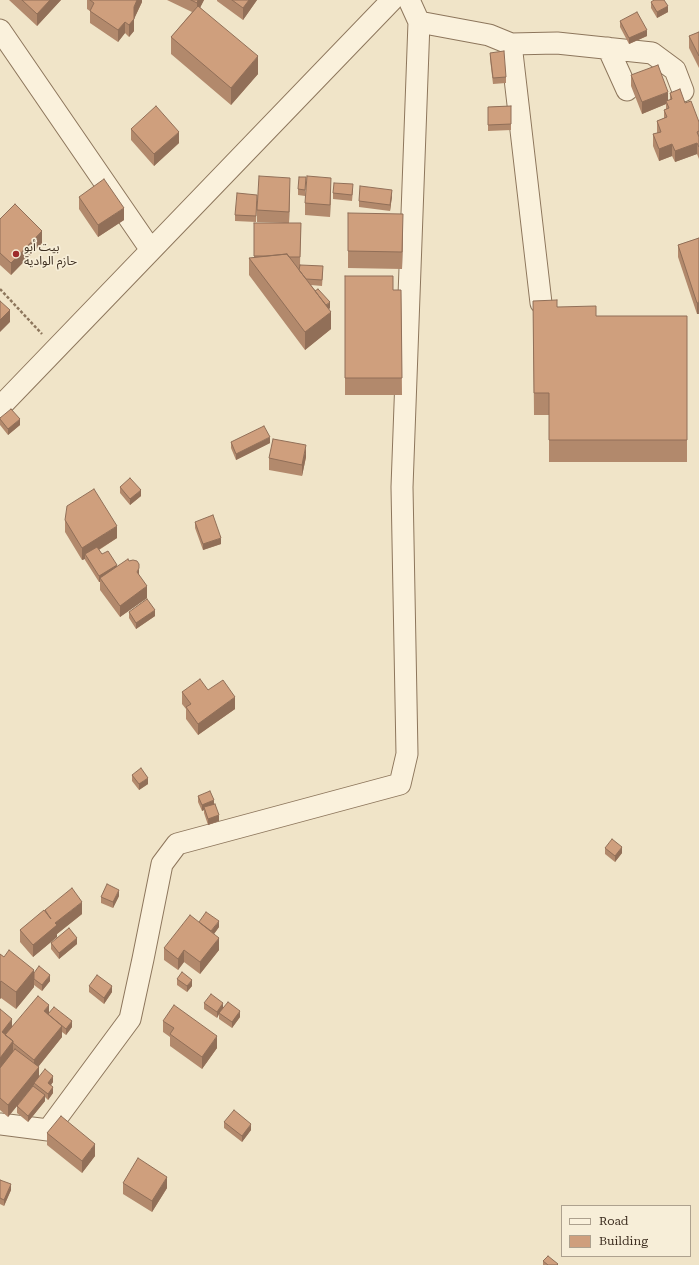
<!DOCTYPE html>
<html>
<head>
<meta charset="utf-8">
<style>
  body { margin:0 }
  #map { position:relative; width:699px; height:1265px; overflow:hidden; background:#f0e4c8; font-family:"Roboto Serif",serif }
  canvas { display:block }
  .legend { position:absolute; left:561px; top:1205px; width:130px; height:52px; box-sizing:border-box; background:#f7eed8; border:1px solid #ada18e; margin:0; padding:5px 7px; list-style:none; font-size:12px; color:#3d2e20 }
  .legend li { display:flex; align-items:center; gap:8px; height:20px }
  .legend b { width:20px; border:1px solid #ada18e }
</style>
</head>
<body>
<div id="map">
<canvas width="699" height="1265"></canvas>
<ul class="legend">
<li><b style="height:5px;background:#faf1dc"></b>Road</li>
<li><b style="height:11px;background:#cf9f7d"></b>Building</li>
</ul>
</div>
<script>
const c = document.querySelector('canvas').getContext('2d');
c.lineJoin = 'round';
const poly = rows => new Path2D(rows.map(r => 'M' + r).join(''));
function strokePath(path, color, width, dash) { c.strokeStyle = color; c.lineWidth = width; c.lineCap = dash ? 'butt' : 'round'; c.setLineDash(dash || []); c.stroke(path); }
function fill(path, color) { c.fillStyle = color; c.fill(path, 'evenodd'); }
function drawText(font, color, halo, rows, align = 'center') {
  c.font = font + ' "Roboto Serif","Noto Sans Arabic",serif'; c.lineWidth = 3.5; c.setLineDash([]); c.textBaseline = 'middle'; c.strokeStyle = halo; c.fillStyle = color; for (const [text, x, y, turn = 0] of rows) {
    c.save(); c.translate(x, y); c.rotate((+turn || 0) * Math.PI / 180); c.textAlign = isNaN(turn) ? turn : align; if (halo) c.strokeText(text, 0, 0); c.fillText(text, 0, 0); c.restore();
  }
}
const path = poly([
  [0,289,42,334]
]);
const minor = poly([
  [419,22,489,35,511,44,557,43,652,53,675,70,683,91],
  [0,30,151,250],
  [511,44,541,303],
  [608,48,627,90],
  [0,407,392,0],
  [0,1124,48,1130,130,1019,143,959,162,864,177,844,400,784,407,754,402,487,419,22,409,0]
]);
const wall = poly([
  [9,0,61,0,37,26],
  [87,0,142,0,142,2,134,19,134,31,129,37,125,33,118,42,90,23,90,11,87,9],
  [167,0,204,0,200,7,258,74,231,105,171,54,171,37,192,12],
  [217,0,257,0,243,20,217,1],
  [651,2,668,12,657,18,651,8],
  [620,21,647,36,629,44,620,27],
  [699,32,699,68,689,48,689,36],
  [490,53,506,77,506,83,493,84,490,59],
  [631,75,668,100,670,100,670,93,685,103,699,122,699,159,697,154,675,162,672,156,659,161,653,146,653,134,657,133,657,121,664,118,664,110,666,109,666,104,642,114,631,86],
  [511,106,511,130,488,131,488,107],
  [131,129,179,143,154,166,131,140],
  [306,177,305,196,298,195,298,189],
  [290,189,289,223,301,223,300,265,323,272,322,286,311,285,330,308,329,309,331,329,305,350,249,275,249,258,254,258,254,223,284,223,257,222,257,210],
  [331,189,330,217,305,215,305,203],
  [353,190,352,201,333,199,333,193],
  [392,196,390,211,359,207,359,201],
  [79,197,124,220,98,237,79,209],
  [257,201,256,222,235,221,235,215],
  [348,213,403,232,402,269,348,268],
  [0,219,42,243,11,275,0,265],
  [699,238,697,314,678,257,678,245],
  [345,276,393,290,401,290,402,395,345,395],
  [533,301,596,316,687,316,687,462,549,462,549,415,534,415],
  [0,418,20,425,8,435,0,425],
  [231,442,270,443,236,460,231,448],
  [306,457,302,476,269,470,269,458],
  [120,487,141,496,130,505,120,493],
  [65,520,117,538,99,550,102,554,117,566,139,575,147,598,120,617,100,590,100,582,99,582,85,560,85,559,82,560,65,532],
  [195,522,221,544,203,550,195,528],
  [129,612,155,616,136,629,129,618],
  [208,690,235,709,198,735,186,719,186,709,182,704,182,692],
  [132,775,148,784,139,790,132,781],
  [198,796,214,804,219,821,208,825,204,813,204,810,202,811,198,802],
  [605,848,622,853,615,862,605,854],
  [119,896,113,908,101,903,101,897],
  [45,910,82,914,57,934,57,937,33,957,20,942,20,930,45,911],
  [199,922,219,927,214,934,219,950,200,974,184,962,178,970,164,960,164,948],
  [51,943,77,944,59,959,51,949],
  [0,954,4,957,50,981,42,991,34,985,34,987,16,1009,1,998,0,999],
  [177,979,192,986,187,992,177,985],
  [89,986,112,992,104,1004,89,992],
  [204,1003,223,1008,240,1017,232,1028,219,1019,219,1014,217,1018,204,1009],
  [0,1009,12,1026,49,1013,72,1027,66,1035,62,1032,62,1037,38,1067,39,1076,53,1082,51,1085,53,1093,48,1100,45,1097,45,1101,28,1122,17,1113,17,1106,34,1086,34,1085,8,1117,0,1110],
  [163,1021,217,1048,202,1069,170,1046,170,1037,163,1032],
  [224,1122,251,1130,242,1142,224,1128],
  [47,1133,95,1156,82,1173,47,1145],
  [0,1180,11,1190,4,1206,0,1204],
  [123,1183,167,1188,152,1212,123,1194],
  [543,1261,558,1265,543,1265]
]);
const shadedWall = poly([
  [50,0,61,0,37,26,37,14],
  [137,0,142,0,142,2,134,19,134,31,129,37,129,25,134,7],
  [198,0,204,0,197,14,197,3],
  [249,0,257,0,243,20,243,8],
  [668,6,668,12,657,18,657,12],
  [125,22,125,33,118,42,118,30],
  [647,30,647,36,629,44,629,38],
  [258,56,258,74,231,105,231,88],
  [668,92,668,104,666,101,666,104,642,114,642,102],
  [179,132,179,143,154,166,154,154],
  [697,143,697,154,675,162,675,151],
  [672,144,672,156,659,161,659,149],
  [290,178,290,189,289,223,289,212],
  [331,178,331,189,330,217,330,205],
  [392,190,392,196,390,211,390,205],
  [124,208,124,220,98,237,98,225],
  [403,214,403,232,402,269,402,252],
  [42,231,42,243,11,275,11,263],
  [330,302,330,308,323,314,323,308],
  [699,302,699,314,697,314,697,303],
  [10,310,10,322,0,332,0,320],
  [331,312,331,329,305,350,305,332],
  [20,419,20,425,8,435,8,429],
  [270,437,270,443,236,460,236,454],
  [306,445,306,457,302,476,302,465],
  [141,490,141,496,130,505,130,499],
  [117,526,117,538,87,557,85,554,85,559,82,560,82,548],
  [221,538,221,544,203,550,203,544],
  [117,565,117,571,100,578,100,582,99,582,99,576],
  [139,568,139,580,137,572],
  [147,586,147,598,120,617,120,606],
  [155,610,155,616,136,629,136,623],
  [235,697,235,709,198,735,198,724],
  [148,778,148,784,139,790,139,784],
  [214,800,214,806,204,807,204,810,202,811,202,805],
  [219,815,219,821,208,825,208,819],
  [622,847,622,853,615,862,615,856],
  [119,890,119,896,113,908,113,902],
  [82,902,82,914,57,934,57,937,33,957,33,945,55,923],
  [219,921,219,927,211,938,211,932],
  [77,938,77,944,59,959,59,953],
  [219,938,219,950,200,974,200,962],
  [184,950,184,962,178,970,178,959],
  [34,970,34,987,16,1009,16,992],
  [50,975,50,981,42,991,42,985],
  [192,980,192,986,187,992,187,986],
  [1,981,1,998,0,999,0,982],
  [112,986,112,992,104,1004,104,998],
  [223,1003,223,1009,219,1013,219,1014,217,1018,217,1012],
  [49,1005,49,1016,44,1011],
  [240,1011,240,1017,232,1028,232,1022],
  [12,1019,12,1036,9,1040,2,1032],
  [72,1021,72,1027,66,1035,66,1029],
  [62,1026,62,1037,34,1072,34,1060],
  [217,1036,217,1048,202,1069,202,1057],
  [13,1041,13,1058,0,1075,0,1058],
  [39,1067,39,1079,34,1083,34,1085,8,1117,8,1105],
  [53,1076,53,1082,48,1089,48,1083],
  [53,1087,53,1093,48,1100,48,1094],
  [45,1095,45,1101,28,1122,28,1116],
  [251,1124,251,1130,242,1142,242,1136],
  [95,1144,95,1156,82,1173,82,1161],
  [167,1177,167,1188,152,1212,152,1201],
  [11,1184,11,1190,4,1206,4,1200]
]);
const building = poly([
  [22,0,50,0,37,14,22,0],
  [90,0,137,0,134,7,134,19,129,25,125,22,118,30,90,11,94,3,90,0],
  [191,0,198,0,197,3,191,0],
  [232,0,249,0,243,8,232,0],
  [654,0,664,0,668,6,657,12,651,2,654,0],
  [198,6,258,56,231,88,171,37,198,6],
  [637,12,647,30,629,38,620,21,637,12],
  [699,32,699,56,689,36,699,32],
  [504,51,506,77,493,78,490,53,504,51],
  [658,65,668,92,642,102,631,75,658,65],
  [680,89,685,103,691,101,699,122,699,131,697,132,699,137,699,147,697,143,675,151,672,144,659,149,653,134,661,132,657,121,667,117,664,110,669,108,666,101,672,99,670,93,680,89],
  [156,106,179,132,154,154,131,129,156,106],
  [511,106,511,124,488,125,488,107,511,106],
  [259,176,290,178,289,212,257,210,259,176],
  [307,176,331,178,330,205,305,203,307,176],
  [299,177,306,177,305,190,298,189,299,177],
  [104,179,124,208,98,225,79,197,104,179],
  [334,183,353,184,352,195,333,193,334,183],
  [360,186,392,190,390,205,359,201,360,186],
  [237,193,257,195,256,216,235,215,237,193],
  [15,204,42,231,11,263,0,253,0,219,15,204],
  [348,213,403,214,402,252,348,251,348,213],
  [254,223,301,223,300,257,289,257,287,254,266,256,254,256,254,223],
  [699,238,699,302,697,303,678,245,699,238],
  [287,254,331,312,305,332,249,258,287,254],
  [300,265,323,266,322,280,306,279,299,270,300,265],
  [345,276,393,276,393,290,401,290,402,378,345,378,345,276],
  [318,289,330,302,326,305,315,291,318,289],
  [557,300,557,307,596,306,596,316,687,316,687,440,549,440,549,393,534,393,533,301,557,300],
  [0,301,10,310,0,320,0,301],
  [11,409,20,419,8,429,0,419,0,418,11,409],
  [264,426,270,437,236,454,231,442,264,426],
  [273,439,306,445,302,465,269,458,273,439],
  [130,478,141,490,130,499,120,487,130,478],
  [94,489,117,526,82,548,65,520,67,506,94,489],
  [213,515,221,538,203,544,195,522,213,515],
  [97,547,102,554,108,551,117,565,99,576,85,554,97,547],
  [128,559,129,561,133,560,137,561,139,564,139,568,137,572,147,586,120,606,100,578,128,559],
  [147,599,155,610,136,623,129,612,147,599],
  [200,679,208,690,223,680,235,697,198,724,186,707,191,704,182,692,200,679],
  [141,768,148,778,139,784,132,775,141,768],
  [210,791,214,800,202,805,198,796,210,791],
  [215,804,219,815,208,819,204,807,215,804],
  [612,839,622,847,615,856,605,848,612,839],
  [107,884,119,890,113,902,101,897,107,884],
  [72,888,82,902,55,923,57,925,33,945,20,930,44,910,51,919,45,910,72,888],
  [206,912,219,921,211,931,199,922,206,912],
  [190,915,219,938,200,962,184,950,178,959,164,948,190,915],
  [69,928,77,938,59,953,51,943,69,928],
  [9,950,34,970,16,992,1,981,0,982,0,954,4,957,9,950],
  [39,966,50,975,42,985,34,979,34,973,39,966],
  [182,972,192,980,187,986,177,979,182,972],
  [97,975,112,986,104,998,89,986,97,975],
  [211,994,223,1003,217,1012,204,1003,211,994],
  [38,996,49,1005,44,1011,62,1026,34,1060,13,1043,13,1041,5,1035,38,996],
  [228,1002,240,1011,232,1022,219,1013,228,1002],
  [174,1005,217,1036,202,1057,170,1034,174,1028,163,1021,174,1005],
  [54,1007,72,1021,66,1029,48,1014,54,1007],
  [0,1009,12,1019,2,1032,13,1041,0,1058,0,1009],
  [15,1049,39,1067,8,1105,0,1098,0,1068,15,1049],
  [45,1069,53,1076,48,1083,53,1087,48,1094,34,1083,45,1069],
  [33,1086,45,1095,28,1116,17,1106,33,1086],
  [234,1110,251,1124,242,1136,224,1122,234,1110],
  [61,1116,95,1144,82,1161,47,1133,61,1116],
  [138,1158,167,1177,152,1201,123,1183,138,1158],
  [0,1180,11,1184,4,1200,0,1198,0,1180],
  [548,1256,558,1264,557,1265,548,1265,543,1261,548,1256]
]);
const markers = [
  [16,254,4,"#9e2a2b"]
];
const poiNames = [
  ["بيت أبو",24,247],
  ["حازم الوادية",24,261]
];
strokePath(minor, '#8d765c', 23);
strokePath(path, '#8d765c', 2.5, [3, 2]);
strokePath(minor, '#faf1dc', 21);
fill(wall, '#b2896c');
fill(shadedWall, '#916f58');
fill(building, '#cf9f7d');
strokePath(building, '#916f58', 1);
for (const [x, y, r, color] of markers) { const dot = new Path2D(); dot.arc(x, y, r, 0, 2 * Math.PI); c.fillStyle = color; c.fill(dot); strokePath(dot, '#f7eed8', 1.5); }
drawText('12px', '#3d2e20', '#f7eed8', poiNames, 'left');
</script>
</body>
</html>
